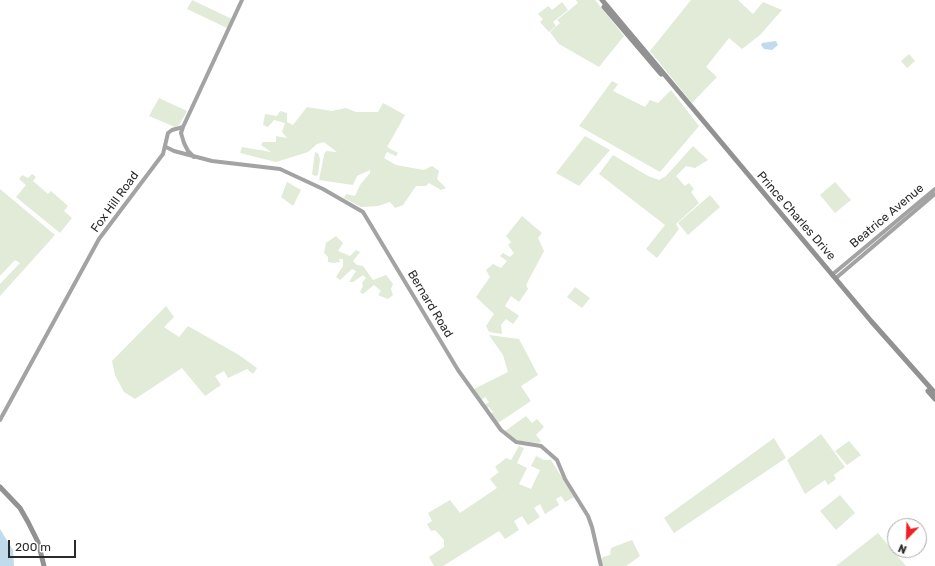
<!DOCTYPE html>
<html>
<head>
<meta charset="utf-8">
<style>
  body { margin:0 }
  #map { position:relative; width:935px; height:566px; overflow:hidden; background:#fff; font-family:Rubik,sans-serif }
  canvas { display:block }
  .north { position:absolute; left:887px; top:518px; width:40px; height:40px; box-sizing:border-box; background:#fff; border:1px solid #aaa; border-radius:50%; rotate:203deg; font-size:11px; font-weight:700; line-height:16px; text-align:center; color:#2b2b2b }
  .north::after { content:''; display:block; margin:auto; width:14px; height:18px; background:#f02027; clip-path:polygon(50% 0,100% 100%,50% 72%,0 100%) }
  .scale { position:absolute; left:8px; top:540px; width:68px; height:18px; box-sizing:border-box; border:2px solid #2b2b2b; border-top:0; padding-left:5px; font-size:12px; line-height:14px; white-space:nowrap; color:#2b2b2b; -webkit-text-stroke:3px #fff; paint-order:stroke }
</style>
</head>
<body>
<div id="map">
<canvas width="935" height="566"></canvas>
<div class="north">N</div>
<div class="scale">200 m</div>
</div>
<script>
const c = document.querySelector('canvas').getContext('2d');
c.lineJoin = 'round';
function fill(path, color) { c.fillStyle = color; c.fill(path, 'evenodd'); }
const poly = rows => new Path2D(rows.map(r => 'M' + r).join(''));
function strokePath(path, color, width, dash) { c.strokeStyle = color; c.lineWidth = width; c.lineCap = dash ? 'butt' : 'round'; c.setLineDash(dash || []); c.stroke(path); }
function drawText(font, color, halo, rows, align = 'center') {
  c.font = font + ' Rubik,sans-serif'; c.lineWidth = 4; c.setLineDash([]); c.textBaseline = 'middle'; c.strokeStyle = halo; c.fillStyle = color; for (const [text, x, y, turn = 0] of rows) {
    c.save(); c.translate(x, y); c.rotate((+turn || 0) * Math.PI / 180); c.textAlign = isNaN(turn) ? turn : align; if (halo) c.strokeText(text, 0, 0); c.fillText(text, 0, 0); c.restore();
  }
}
const green = poly([
  [192,0,232,19,227,28,187,9],
  [576,0,595,0,624,36,599,67,559,44,550,32,560,23,557,20,578,3],
  [691,0,739,0,739,1,753,14,763,2,782,10,760,35,742,49,729,38,706,67,717,77,692,103,650,51],
  [562,2,568,10,553,22,556,26,549,32,540,22,543,19,538,14,548,6,552,10],
  [909,54,915,61,907,68,901,61],
  [612,81,618,84,613,91,645,107,650,100,658,103,671,90,699,126,660,172,579,126],
  [159,98,187,111,179,125,175,127,149,116],
  [383,103,405,115,387,147,398,153,396,156,387,152,384,158,396,165,424,170,432,166,439,171,437,179,446,188,441,190,429,183,426,186,416,186,403,205,395,208,390,202,378,206,361,207,344,198,346,194,355,196,360,185,370,173,370,170,357,176,353,185,319,180,324,155,326,151,337,152,324,142,317,144,308,152,276,162,240,153,242,147,271,152,261,145,263,142,276,142,276,136,287,138,282,132,285,123,274,120,268,127,263,125,265,114,277,116,280,111,287,113,287,122,293,125,307,107,332,111,346,108,356,112,378,112],
  [585,136,610,150,579,186,556,173],
  [693,146,708,160,695,168,686,166,676,176,685,186,689,183,694,189,691,192,699,203,676,224,679,229,657,258,646,249,665,225,599,174,613,155,648,176,659,180,666,176],
  [315,152,318,153,320,159,318,175,315,176,312,174],
  [32,174,36,177,33,181,48,194,51,191,68,206,64,211,72,218,60,233,16,197,26,185,19,179,22,175,28,178],
  [287,182,301,190,293,206,281,197],
  [835,182,851,200,835,213,820,195],
  [0,189,55,235,0,296,0,284,20,263,15,260,0,276],
  [710,195,720,207,688,235,678,223],
  [522,216,542,233,538,238,544,251,526,285,528,289,519,302,511,296,505,306,519,316,513,324,506,319,501,325,502,334,489,332,486,326,494,314,476,297,490,277,486,270,493,264,501,268,507,261,500,256,503,253,510,257,514,253,508,245,511,242,506,236],
  [336,236,343,243,338,251,350,256,356,250,360,252,353,261,357,265,363,266,373,280,386,275,393,284,391,289,393,295,388,299,378,295,381,291,374,285,363,294,360,292,363,286,362,283,366,278,363,275,353,282,349,282,356,271,352,269,340,280,336,277,343,266,343,259,339,259,340,262,334,263,328,262,328,257,324,253,326,243],
  [575,287,590,298,582,308,567,297],
  [166,306,174,317,164,327,179,337,188,326,239,355,257,368,253,374,247,369,228,378,224,371,215,376,221,385,205,396,182,368,135,399,124,392,115,375,112,361],
  [489,335,519,339,538,375,521,386,531,401,498,423,491,414,493,412,489,407,487,408,485,405,489,402,485,397,481,400,474,389,508,372,503,355],
  [526,416,532,423,537,419,544,427,536,435,541,441,539,443,514,440,505,431],
  [821,434,845,467,828,479,834,475,836,479,828,485,825,480,805,494,787,460],
  [774,438,786,458,674,533,664,518],
  [849,441,861,455,847,465,835,451],
  [519,446,524,448,517,463,527,468,519,484,531,489,540,470,531,466,536,456,544,460,551,460,574,497,565,502,561,496,556,499,559,505,545,514,540,504,534,508,540,517,528,525,522,516,514,521,519,530,505,539,499,531,443,566,434,566,429,557,444,547,444,540,435,530,431,531,427,524,432,521,428,513,450,500,460,513,497,488,490,479,499,472,495,467,506,458,511,460],
  [840,495,855,513,836,530,820,511],
  [878,533,906,566,836,566],
  [632,540,640,556,626,566,603,566,601,560,603,557,610,555,611,548]
]);
const water = poly([
  [776,41,778,45,772,50,764,49,761,45,762,43],
  [0,529,13,550,14,566,0,566]
]);
const major = poly([
  [166,147,174,151,212,161,280,169,323,189,363,212,458,370,501,430,516,442,541,446,557,460,565,479,588,516,592,527,601,566],
  [194,157,188,151,184,143,181,133,183,127,242,0],
  [833,274,935,189],
  [836,278,935,194],
  [0,420,99,239,163,154,168,133,172,130,183,127]
]);
const highway = poly([
  [602,0,871,321,935,393],
  [604,7,661,74],
  [928,391,935,399],
  [0,487,20,508,28,522,38,542,44,566]
]);
const streetNames = [
  ["Fox Hill Road",115,202,-54],
  ["Prince Charles Drive",796,216,49],
  ["Beatrice Avenue",887,216,-40],
  ["Bernard Road",430,304,59]
];
fill(green, '#e1ebd7');
fill(water, '#c1daec');
strokePath(major, '#a3a3a3', 4);
strokePath(highway, '#929292', 5);
drawText('12px', '#2b2b2b', '#fff', streetNames);
</script>
</body>
</html>
